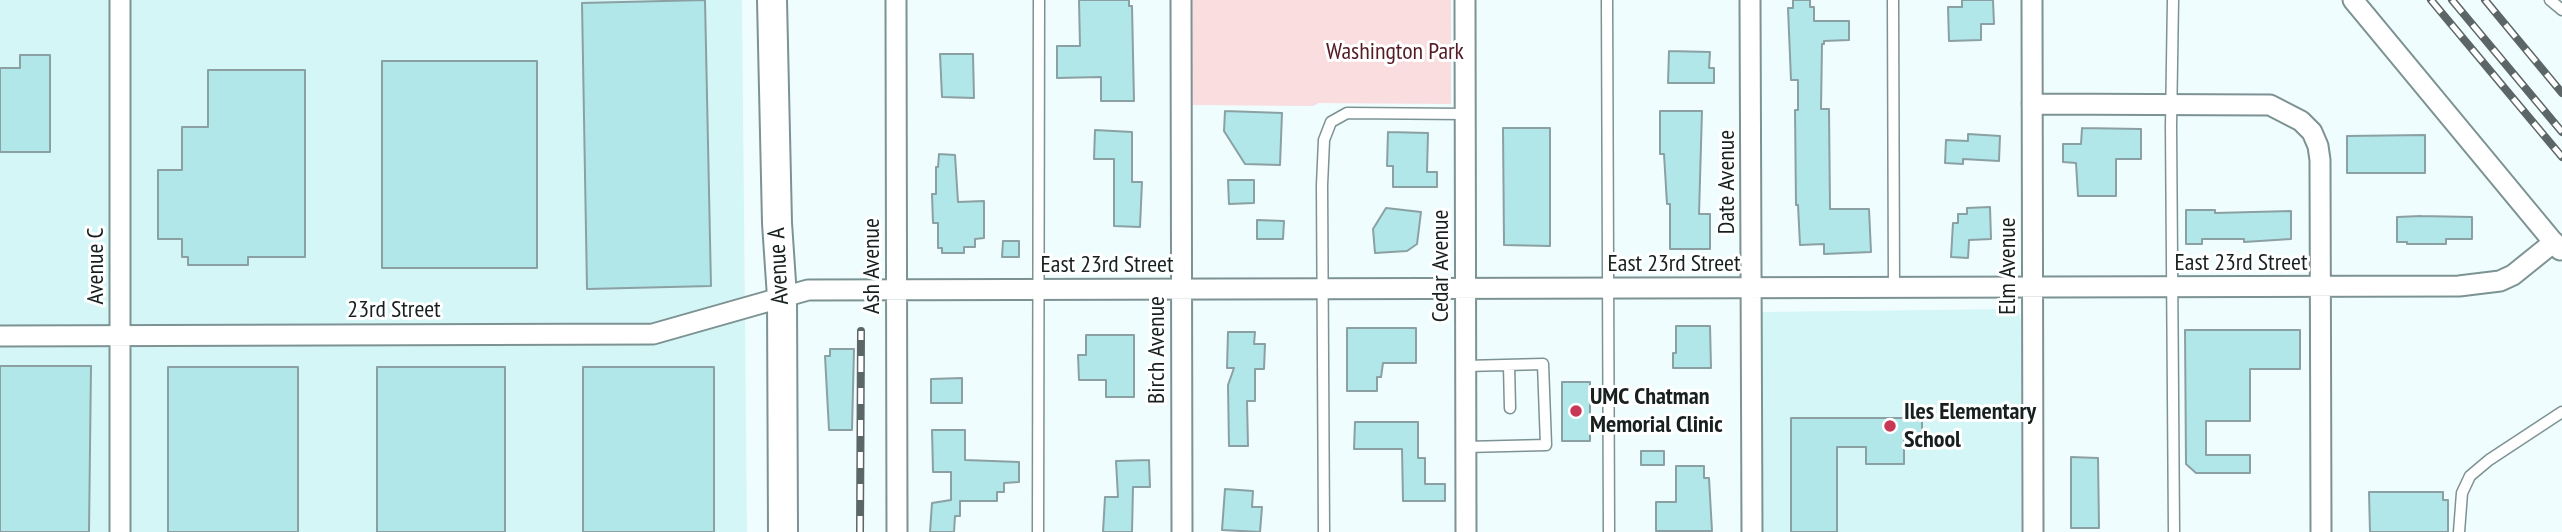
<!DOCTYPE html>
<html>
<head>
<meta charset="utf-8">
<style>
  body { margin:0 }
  canvas { display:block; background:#effdfe }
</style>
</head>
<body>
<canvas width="2562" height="532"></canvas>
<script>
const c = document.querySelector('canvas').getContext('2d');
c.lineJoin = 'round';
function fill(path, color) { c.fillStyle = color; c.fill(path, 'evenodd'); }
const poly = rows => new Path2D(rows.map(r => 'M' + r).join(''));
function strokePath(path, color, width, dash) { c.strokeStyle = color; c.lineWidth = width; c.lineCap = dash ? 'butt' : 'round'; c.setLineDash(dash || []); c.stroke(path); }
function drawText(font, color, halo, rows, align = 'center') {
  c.font = font + ' "PT Sans Narrow",sans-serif'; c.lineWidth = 6; c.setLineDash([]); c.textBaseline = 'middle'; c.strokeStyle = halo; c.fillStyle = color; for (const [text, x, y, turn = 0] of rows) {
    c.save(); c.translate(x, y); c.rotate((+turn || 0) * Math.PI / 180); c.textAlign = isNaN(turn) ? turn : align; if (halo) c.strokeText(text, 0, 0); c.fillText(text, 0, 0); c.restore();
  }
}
const built = poly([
  [0,0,742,0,747,532,0,532],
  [2011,309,2019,313,2021,321,2021,532,1759,532,1759,316,1762,312]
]);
const green = poly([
  [1189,0,1451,0,1451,104,1319,103,1313,106,1189,105]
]);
const building = poly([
  [705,0,711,286,587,289,582,3,705,0],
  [1079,0,1129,0,1129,6,1132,6,1134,101,1101,101,1101,77,1057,78,1057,46,1080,46,1079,0],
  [1793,0,1810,0,1810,7,1814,7,1814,21,1849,21,1849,40,1824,41,1824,44,1822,44,1821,109,1829,109,1830,209,1869,209,1871,252,1824,254,1824,244,1800,245,1798,205,1796,205,1795,110,1798,110,1798,80,1791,80,1788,8,1793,8,1793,0],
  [1962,0,1993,0,1994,24,1981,24,1981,40,1949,41,1948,7,1962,7,1962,0],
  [1669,51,1710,52,1709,68,1714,68,1714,83,1668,83,1669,51],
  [940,54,973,54,974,98,942,97,940,54],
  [20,55,50,55,50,152,0,152,0,68,20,68,20,55],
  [382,61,537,61,537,268,382,268,382,61],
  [208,70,305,70,305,257,248,257,248,265,188,265,188,257,182,257,182,239,158,239,158,170,182,170,182,127,208,127,208,70],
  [1225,111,1282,113,1280,165,1245,164,1224,131,1225,111],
  [1660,111,1702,111,1699,214,1710,214,1710,249,1670,249,1670,204,1667,204,1664,154,1660,154,1660,111],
  [1503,128,1550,128,1550,246,1504,245,1503,128],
  [2082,128,2141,129,2141,159,2116,159,2116,196,2078,196,2076,163,2063,162,2063,144,2081,144,2082,128],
  [1095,130,1132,132,1132,182,1142,182,1140,227,1114,226,1114,159,1094,159,1095,130],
  [1388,132,1428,133,1427,172,1437,172,1437,187,1393,187,1393,166,1387,166,1388,132],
  [1968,134,2000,136,1999,161,1963,159,1963,164,1945,163,1946,140,1968,141,1968,134],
  [2425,135,2425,173,2347,173,2347,136,2425,135],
  [939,154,955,155,958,202,984,201,984,238,975,239,975,247,964,247,964,253,942,253,942,248,938,248,938,223,933,223,932,194,936,194,936,167,938,167,939,154],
  [1228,180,1254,180,1254,203,1229,204,1228,180],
  [1990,207,1991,239,1969,240,1968,258,1951,257,1953,223,1958,223,1958,214,1967,214,1967,208,1990,207],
  [1386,208,1421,212,1417,244,1407,251,1375,253,1373,229,1386,208],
  [2186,210,2215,210,2215,213,2291,211,2291,239,2244,242,2244,239,2202,239,2202,244,2186,244,2186,210],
  [2421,216,2472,217,2472,239,2446,239,2446,244,2407,244,2407,242,2397,242,2397,217,2421,216],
  [1257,220,1284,221,1283,239,1257,239,1257,220],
  [1003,241,1019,241,1019,257,1002,257,1003,241],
  [1676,326,1710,326,1711,368,1673,368,1673,353,1676,353,1676,326],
  [1347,328,1416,328,1416,363,1383,363,1381,377,1377,377,1377,391,1347,391,1347,328],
  [2185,330,2300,330,2300,369,2250,369,2250,421,2206,421,2206,455,2250,455,2250,473,2196,473,2186,464,2185,330],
  [1228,332,1255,332,1254,344,1265,344,1264,369,1255,369,1255,401,1247,401,1248,446,1229,446,1228,385,1234,368,1227,368,1228,332],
  [1086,335,1134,335,1134,397,1106,397,1106,380,1079,380,1078,355,1086,355,1086,335],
  [830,349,854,349,852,430,829,430,825,356,830,356,830,349],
  [0,366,91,366,89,532,0,532,0,366],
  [168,367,298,367,298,532,168,532,168,367],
  [377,367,505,367,505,532,377,532,377,367],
  [583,367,714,367,714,532,583,532,583,367],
  [962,378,962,403,931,403,931,379,962,378],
  [1562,382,1590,382,1590,441,1562,441,1562,382],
  [1791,418,1922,418,1922,437,1904,437,1904,464,1866,464,1866,447,1837,447,1837,532,1791,532,1791,418],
  [1355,422,1418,422,1418,458,1425,458,1425,484,1445,484,1445,501,1403,501,1402,449,1354,449,1355,422],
  [932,430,965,430,965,460,1019,462,1019,482,1004,483,1004,492,997,492,997,501,960,501,960,516,955,516,954,532,930,532,932,503,951,500,951,472,933,472,932,430],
  [1641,451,1664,451,1664,465,1641,465,1641,451],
  [2071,457,2098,458,2099,528,2071,528,2071,457],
  [1149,460,1150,487,1133,487,1132,532,1103,532,1105,497,1118,497,1116,461,1149,460],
  [1676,466,1704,466,1704,478,1709,478,1712,531,1656,531,1656,502,1676,502,1676,466],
  [1225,489,1253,491,1252,507,1262,507,1260,532,1222,530,1225,489],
  [2369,492,2443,492,2443,500,2448,500,2448,532,2370,532,2369,492]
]);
const service = poly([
  [1607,0,1609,532],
  [1893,0,1894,288],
  [2173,0,2171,126,2174,532],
  [2550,0,2562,10],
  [1509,365,1510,408],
  [1466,366,1543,364,1546,445,1466,447],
  [1038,532,1039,0],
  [1324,532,1322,185,1324,140,1331,122,1347,113,1466,114],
  [2459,532,2462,493,2470,476,2489,460,2562,412]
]);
const minor = poly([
  [896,0,897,532],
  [1181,0,1182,532],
  [1465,0,1466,532],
  [1750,0,1752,532],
  [2032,0,2033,532],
  [2353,0,2560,250],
  [2032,104,2270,105,2301,121,2312,132,2318,146,2320,160,2321,532],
  [0,336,653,334,808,290,2459,286,2500,281,2513,275,2554,242],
  [120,532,120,0]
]);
const secondary = poly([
  [772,0,777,223,782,297,783,532]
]);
const rail = poly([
  [2431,0,2562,157],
  [2452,0,2562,132],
  [2485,0,2562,93],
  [860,532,861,331]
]);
const markers = [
  [1576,411,7,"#c83856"],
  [1890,426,7,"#c83856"]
];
const parkNames = [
  ["Washington Park",1395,52]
];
const streetNames = [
  ["Date Avenue",1727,182,-90],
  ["East 23rd Street",2241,263],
  ["East 23rd Street",1674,264],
  ["East 23rd Street",1107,265],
  ["Avenue C",96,266,-90],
  ["Avenue A",779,266,-93],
  ["Ash Avenue",872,266,-90],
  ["Cedar Avenue",1441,266,-90],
  ["Elm Avenue",2008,266,-90],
  ["23rd Street",394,310],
  ["Birch Avenue",1157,350,-90]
];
const poiNames = [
  ["UMC Chatman",1590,397],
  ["Memorial Clinic",1590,425],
  ["Iles Elementary",1904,412],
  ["School",1904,440]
];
fill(built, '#d5f6f7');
fill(green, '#f9dddf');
fill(building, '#b2e7ea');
strokePath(building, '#8ba0a2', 2);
strokePath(service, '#7d9293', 13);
strokePath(minor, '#7d9293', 23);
strokePath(secondary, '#7d9293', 32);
strokePath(service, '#fff', 10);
strokePath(minor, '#fff', 19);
strokePath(secondary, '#fff', 28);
strokePath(rail, '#5c6666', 8);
strokePath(rail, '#fff', 5, [16]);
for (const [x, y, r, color] of markers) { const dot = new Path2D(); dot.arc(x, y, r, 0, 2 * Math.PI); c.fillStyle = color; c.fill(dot); strokePath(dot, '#fff', 2.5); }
drawText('24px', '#541b25', '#fff', parkNames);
drawText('24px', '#171f1f', '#fff', streetNames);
drawText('bold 24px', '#171f1f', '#fff', poiNames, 'left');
</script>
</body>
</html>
